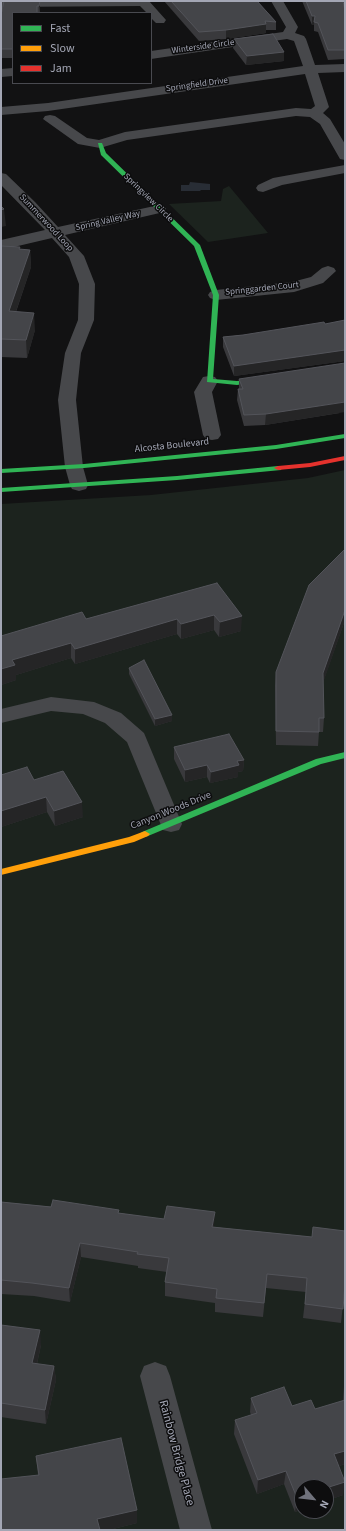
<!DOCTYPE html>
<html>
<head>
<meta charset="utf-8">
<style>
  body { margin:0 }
  #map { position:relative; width:346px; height:1531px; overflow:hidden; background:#121213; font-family:"Source Sans 3",sans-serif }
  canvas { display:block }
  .frame { position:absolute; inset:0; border:2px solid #a3a6b4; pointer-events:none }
  .legend { position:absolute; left:12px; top:12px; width:140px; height:72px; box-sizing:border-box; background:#0d0d0e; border:1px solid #494a50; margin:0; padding:5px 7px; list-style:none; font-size:12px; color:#a3a6b4 }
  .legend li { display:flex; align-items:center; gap:8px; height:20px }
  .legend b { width:20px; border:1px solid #494a50 }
  .north { position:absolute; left:294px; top:1479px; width:40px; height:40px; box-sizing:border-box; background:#0d0d0e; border:1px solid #494a50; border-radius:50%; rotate:118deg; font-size:11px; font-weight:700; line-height:16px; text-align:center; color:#a3a6b4 }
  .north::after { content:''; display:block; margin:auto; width:14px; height:18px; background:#70727c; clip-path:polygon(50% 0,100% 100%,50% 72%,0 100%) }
</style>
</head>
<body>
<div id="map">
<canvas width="346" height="1531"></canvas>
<div class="frame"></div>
<ul class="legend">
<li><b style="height:5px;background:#30b455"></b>Fast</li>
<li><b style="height:5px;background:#ff9f0a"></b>Slow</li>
<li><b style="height:5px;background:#e5322d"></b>Jam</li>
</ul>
<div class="north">N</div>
</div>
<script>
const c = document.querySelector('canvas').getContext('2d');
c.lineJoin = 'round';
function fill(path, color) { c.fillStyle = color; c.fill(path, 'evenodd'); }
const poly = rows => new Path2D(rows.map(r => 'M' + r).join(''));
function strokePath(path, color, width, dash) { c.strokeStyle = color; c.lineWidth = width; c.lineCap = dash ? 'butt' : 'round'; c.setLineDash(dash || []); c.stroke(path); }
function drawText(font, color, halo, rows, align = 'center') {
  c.font = font + ' "Source Sans 3",sans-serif'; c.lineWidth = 3; c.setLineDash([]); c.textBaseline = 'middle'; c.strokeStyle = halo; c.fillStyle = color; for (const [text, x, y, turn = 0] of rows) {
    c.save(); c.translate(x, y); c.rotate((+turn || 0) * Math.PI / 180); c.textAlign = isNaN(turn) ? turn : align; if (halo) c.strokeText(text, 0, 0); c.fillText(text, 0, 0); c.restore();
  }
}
const green = poly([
  [229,186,268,233,208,242,169,204,221,201,223,189],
  [345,470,345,1530,1,1530,1,504,151,495,308,478],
  [302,1487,326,1487,326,1511,302,1511]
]);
const water = poly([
  [190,182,210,184,210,190,201,190,200,191,181,191,181,185,189,185]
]);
const street = poly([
  [1,1,149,1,166,20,164,23,156,23,151,18,151,13,147,13,140,6,1,7,1,1],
  [271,1,283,1,298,27,295,33,304,36,306,39,315,65,345,64,345,72,318,73,329,107,323,113,330,119,345,144,345,160,340,159,320,124,310,117,296,116,127,140,100,148,78,144,43,119,45,116,50,115,55,116,87,138,99,140,125,132,296,108,311,109,315,106,305,74,48,111,1,115,1,107,48,103,303,66,294,41,287,39,151,59,151,51,283,32,286,27,271,1],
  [13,68,13,76,1,77,1,69,13,68],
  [345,165,345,173,282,185,263,192,258,191,256,188,258,185,273,178,345,165],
  [1,173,6,174,35,202,58,227,159,205,164,206,166,209,164,212,65,235,84,256,95,284,94,320,81,353,76,400,83,467,88,485,86,489,79,491,72,489,70,485,65,467,58,400,65,353,78,320,79,284,69,257,52,238,1,250,1,240,45,230,1,185,1,173],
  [328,266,334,268,336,271,323,283,294,292,216,300,210,298,208,295,210,292,216,290,292,282,311,277,322,268,328,266],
  [209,376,215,377,218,381,212,392,221,435,218,439,212,440,206,439,203,435,194,392,203,377,209,376],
  [51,697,94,702,121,713,144,733,182,824,179,830,171,832,163,830,127,742,105,723,83,714,51,711,1,723,1,709,51,697],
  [155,1362,166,1366,170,1376,212,1530,180,1530,140,1376,144,1366,155,1362]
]);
const fast = poly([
  [98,143,102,143,106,153,200,245,219,295,213,379,237,381,269,377,272,379,271,380,237,385,207,382,213,295,194,246,101,155,98,143],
  [345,434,345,438,276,449,84,468,1,473,1,469,84,464,276,445,345,434],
  [278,466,282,468,281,470,177,480,1,492,1,488,177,476,278,466],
  [345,752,345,758,321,764,148,836,145,837,140,834,142,832,316,759,345,752]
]);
const slow = poly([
  [145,831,150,834,148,836,134,842,1,875,1,869,129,837,145,831]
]);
const jam = poly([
  [345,456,345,460,310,467,278,470,274,468,278,466,310,463,345,456]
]);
const wall = poly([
  [40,1,40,13,13,13,13,58,1,58,1,15],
  [164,1,257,1,276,22,276,30,266,30,266,33,226,39,199,41],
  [302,1,343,1,345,11,345,59,328,60,318,32,314,31,314,25,312,25],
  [234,39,284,52,284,61,246,65,233,48],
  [1,246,20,249,30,250,31,267,16,312,35,330,27,358,1,357],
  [345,320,345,361,234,376,223,347,223,337,243,335,325,324],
  [239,379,340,413,265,425,244,426,237,400,238,389,239,389],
  [217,583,241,631,219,637,214,630,181,639,177,634,75,664,71,658,16,675,16,680,1,685,86,619],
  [345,620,323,682,324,718,323,732,319,732,318,746,276,745,275,686,276,672],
  [129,668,172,721,155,726,129,674],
  [174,747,244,760,243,771,238,772,238,777,210,783,207,777,185,782,174,759],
  [1,775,34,780,83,817,55,826,47,812,1,827],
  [1,1202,119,1213,214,1227,312,1237,345,1231,345,1295,344,1295,341,1323,303,1318,306,1292,266,1288,263,1317,215,1312,215,1303,165,1296,165,1282,167,1272,138,1268,138,1266,81,1257,70,1302,34,1296,1,1294],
  [1,1325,41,1345,37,1364,54,1366,56,1380,46,1424,1,1417],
  [344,1386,345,1386,345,1464,339,1466,343,1495,295,1512,284,1484,257,1494,234,1434,235,1420,251,1415,250,1412,251,1398,292,1406,315,1409,343,1401],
  [36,1456,137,1523,109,1530,1,1530,38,1475]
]);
const shadedWall = poly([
  [40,1,40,13,39,6],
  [312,16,315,16,314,25,312,25],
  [266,24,266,33,226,39,226,30],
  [284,52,284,61,246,65,247,56],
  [1,204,2,204,2,209,4,209,6,226,1,227],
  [30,250,31,267,10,329,9,311],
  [34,313,35,330,27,358,26,340],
  [345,350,345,361,234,376,234,366],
  [345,402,345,412,265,425,266,414],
  [345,610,345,620,322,686,323,673],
  [214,615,214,630,181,639,181,624],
  [242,616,241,631,219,637,220,622],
  [177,619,177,634,75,664,75,649],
  [71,643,71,658,16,675,16,680,1,685,1,669,12,660],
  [172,715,172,721,155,726,155,719],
  [244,760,243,771,238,772,238,777,210,783,211,772,237,761],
  [207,765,207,777,185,782,185,770],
  [46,797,47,812,1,827,1,811],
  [82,802,83,817,55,826,54,811],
  [215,1212,214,1226,212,1241,212,1227],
  [80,1243,81,1257,70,1302,69,1288],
  [40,1330,41,1345,34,1377,32,1363],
  [54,1366,56,1380,46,1424,45,1410],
  [345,1451,345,1464,332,1468,334,1454],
  [286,1471,284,1484,257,1494,258,1480],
  [345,1482,343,1495,326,1501,326,1488],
  [302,1496,302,1509,295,1512,297,1498],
  [137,1510,137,1523,109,1530,98,1530,97,1519]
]);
const building = poly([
  [4,1,40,1,39,6,37,6,37,13,13,13,13,49,1,49,1,15,4,1],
  [171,1,257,1,276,22,265,21,266,24,226,30,199,32,171,1],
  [306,1,343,1,345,11,345,50,328,50,318,23,314,22,315,16,312,16,306,1],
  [273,34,284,52,247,56,234,39,273,34],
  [1,206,4,209,1,210,1,206],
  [1,246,20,247,19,249,30,250,9,311,34,313,26,340,1,339,1,246],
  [345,320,345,350,234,366,223,337,243,335,324,322,325,324,345,320],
  [345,363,345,402,266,414,244,415,238,389,243,389,239,379,345,363],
  [345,549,345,610,323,673,324,718,319,718,319,732,276,731,276,672,309,585,345,549],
  [217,583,242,616,220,622,214,615,181,624,177,619,75,649,71,643,12,660,15,665,1,669,1,636,82,612,86,619,217,583],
  [144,660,172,715,155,719,129,668,144,660],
  [229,734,244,760,237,761,239,765,211,772,207,765,185,770,174,747,229,734],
  [27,767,34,780,63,771,82,802,54,811,46,797,1,811,1,775,27,767],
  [53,1200,119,1210,118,1213,164,1219,167,1206,215,1212,212,1227,312,1237,313,1227,345,1231,345,1284,343,1309,305,1304,307,1278,267,1274,264,1303,216,1298,217,1289,165,1282,169,1258,137,1254,138,1252,80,1243,69,1288,32,1283,1,1280,1,1202,51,1207,53,1200],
  [1,1325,40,1330,32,1363,54,1366,45,1410,1,1403,1,1325],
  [284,1387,292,1406,311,1400,315,1409,345,1400,345,1451,334,1454,345,1482,326,1488,326,1487,302,1487,302,1496,297,1498,286,1471,258,1480,235,1420,257,1413,251,1398,284,1387],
  [121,1438,137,1510,97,1519,100,1530,1,1530,1,1479,39,1475,36,1456,121,1438]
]);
const farStreetnames = [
  ["Winterside Circle",203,47,-8],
  ["Springfield Drive",197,85,-8],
  ["Springview Circle",148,198,44],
  ["Spring Valley Way",108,221,-13],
  ["Summerwood Loop",46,223,47],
  ["Springgarden Court",262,289,-6]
];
const streetNames = [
  ["Alcosta Boulevard",172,446,-6],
  ["Canyon Woods Drive",171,811,-22]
];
const nearStreetnames = [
  ["Rainbow Bridge Place",176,1453,75]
];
fill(green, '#1c231e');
fill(water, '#282d35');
fill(street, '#47484b');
fill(fast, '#30b455');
fill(slow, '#ff9f0a');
fill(jam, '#e5322d');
fill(wall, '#39393c');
fill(shadedWall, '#252526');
fill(building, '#444549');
strokePath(building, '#53545a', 1);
drawText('9px', '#a3a6b4', '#0d0d0e', farStreetnames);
drawText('10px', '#a3a6b4', '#0d0d0e', streetNames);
drawText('12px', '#a3a6b4', '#0d0d0e', nearStreetnames);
</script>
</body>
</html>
